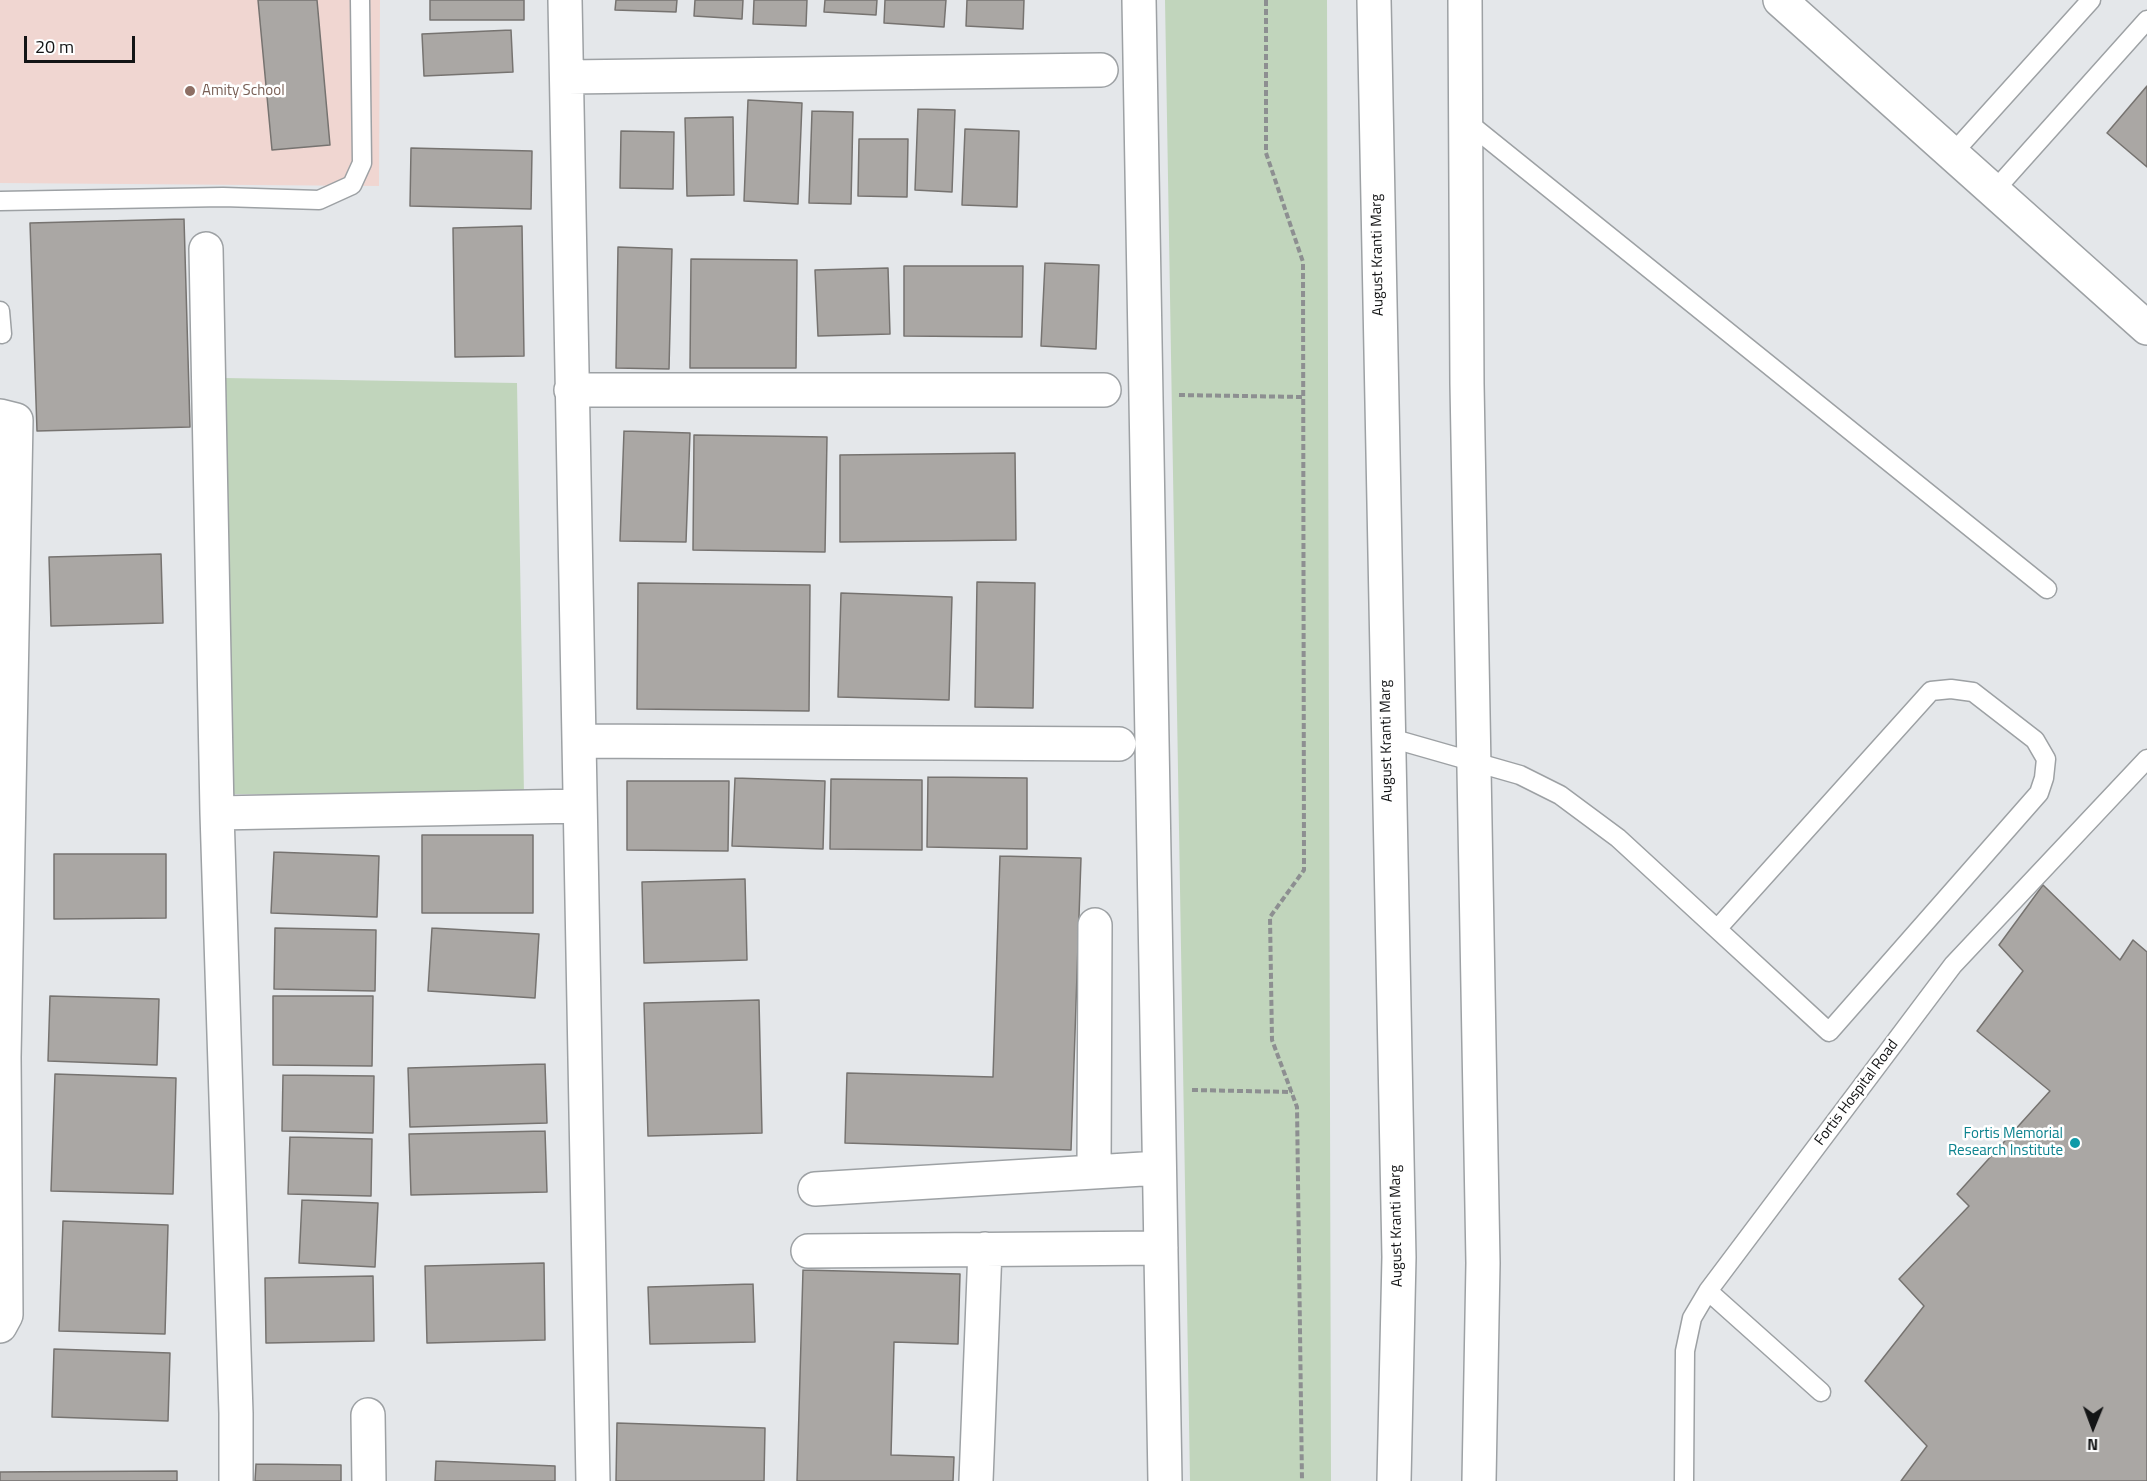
<!DOCTYPE html>
<html>
<head>
<meta charset="utf-8">
<style>
  body { margin:0 }
  #map { position:relative; width:2147px; height:1481px; overflow:hidden; background:#e4e7ea; font-family:"Titillium Web",sans-serif }
  canvas { display:block }
  .north { position:absolute; left:2063px; top:1397px; width:60px; height:60px; -webkit-text-stroke:4px #fff; paint-order:stroke; rotate:181deg; font-size:16px; font-weight:700; line-height:24px; text-align:center; color:#131415 }
  .north::after { content:''; display:block; margin:auto; width:21px; height:27px; background:#131415; clip-path:polygon(50% 0,100% 100%,50% 72%,0 100%) }
  .scale { position:absolute; left:24px; top:36px; width:111px; height:27px; box-sizing:border-box; border:3px solid #131415; border-top:0; padding-left:8px; font-size:18px; line-height:21px; white-space:nowrap; color:#131415; -webkit-text-stroke:4px #fff; paint-order:stroke }
</style>
</head>
<body>
<div id="map">
<canvas width="2147" height="1481"></canvas>
<div class="north">N</div>
<div class="scale">20 m</div>
</div>
<script>
const c = document.querySelector('canvas').getContext('2d');
c.lineJoin = 'round';
function fill(path, color) { c.fillStyle = color; c.fill(path, 'evenodd'); }
const poly = rows => new Path2D(rows.map(r => 'M' + r).join(''));
function strokePath(path, color, width, dash) { c.strokeStyle = color; c.lineWidth = width; c.lineCap = dash ? 'butt' : 'round'; c.setLineDash(dash || []); c.stroke(path); }
function drawText(font, color, halo, rows, align = 'center') {
  c.font = font + ' "Titillium Web",sans-serif'; c.lineWidth = 5; c.setLineDash([]); c.textBaseline = 'middle'; c.strokeStyle = halo; c.fillStyle = color; for (const [text, x, y, turn = 0] of rows) {
    c.save(); c.translate(x, y); c.rotate((+turn || 0) * Math.PI / 180); c.textAlign = isNaN(turn) ? turn : align; if (halo) c.strokeText(text, 0, 0); c.fillText(text, 0, 0); c.restore();
  }
}
const education = poly([
  [0,0,380,0,379,186,0,183]
]);
const green = poly([
  [1165,0,1327,0,1331,1481,1190,1481],
  [224,378,517,383,524,795,212,794]
]);
const building = poly([
  [258,0,317,0,330,145,272,150,258,0],
  [430,0,524,0,524,20,430,20,430,0],
  [616,0,677,0,676,12,615,10,616,0],
  [695,0,743,0,742,19,694,16,695,0],
  [754,0,807,0,806,26,753,24,754,0],
  [825,0,877,0,876,15,824,12,825,0],
  [885,0,946,0,944,27,884,23,885,0],
  [967,0,1024,0,1023,29,966,26,967,0],
  [511,30,513,72,424,76,422,34,511,30],
  [2147,86,2147,167,2107,133,2147,86],
  [748,100,802,103,798,204,744,201,748,100],
  [918,109,955,110,952,192,915,190,918,109],
  [812,111,853,112,851,204,809,203,812,111],
  [733,117,734,195,687,196,685,118,733,117],
  [965,129,1019,131,1017,207,962,205,965,129],
  [621,131,674,132,673,189,620,188,621,131],
  [859,139,908,139,907,197,858,196,859,139],
  [411,148,532,151,531,209,410,206,411,148],
  [184,219,190,427,37,431,30,223,184,219],
  [522,226,524,356,455,357,453,228,522,226],
  [618,247,672,249,669,369,616,368,618,247],
  [691,259,797,260,796,368,690,368,691,259],
  [1045,263,1099,265,1096,349,1041,346,1045,263],
  [904,266,1023,266,1022,337,904,336,904,266],
  [888,268,890,334,818,336,815,270,888,268],
  [624,431,690,433,686,542,620,541,624,431],
  [694,435,827,437,825,552,693,550,694,435],
  [1015,453,1016,540,840,542,840,455,1015,453],
  [161,554,163,623,51,626,49,557,161,554],
  [977,582,1035,583,1033,708,975,707,977,582],
  [638,583,810,585,809,711,637,709,638,583],
  [841,593,952,597,949,700,838,697,841,593],
  [928,777,1027,778,1027,849,927,847,928,777],
  [735,778,825,781,823,849,732,846,735,778],
  [831,779,922,780,922,850,830,849,831,779],
  [627,781,729,781,728,851,627,850,627,781],
  [422,835,533,835,533,913,422,913,422,835],
  [274,852,379,856,377,917,271,913,274,852],
  [54,854,166,854,166,918,54,919,54,854],
  [1000,856,1081,858,1071,1150,845,1143,847,1073,993,1077,1000,856],
  [745,879,747,960,644,963,642,882,745,879],
  [2043,885,2120,960,2133,940,2147,952,2147,1481,1901,1481,1927,1446,1865,1381,1924,1306,1899,1279,1969,1206,1957,1194,2050,1091,1977,1031,2023,971,1999,945,2043,885],
  [275,928,376,930,375,991,274,989,275,928],
  [432,928,539,934,535,998,428,991,432,928],
  [50,996,159,999,157,1065,48,1061,50,996],
  [273,996,373,996,372,1066,273,1065,273,996],
  [759,1000,762,1133,648,1136,644,1003,759,1000],
  [545,1064,547,1123,410,1127,408,1068,545,1064],
  [55,1074,176,1078,173,1194,51,1191,55,1074],
  [283,1075,374,1076,373,1133,282,1131,283,1075],
  [545,1131,547,1192,411,1195,409,1134,545,1131],
  [290,1137,372,1139,371,1196,288,1194,290,1137],
  [302,1200,378,1203,375,1267,299,1263,302,1200],
  [63,1221,168,1225,165,1334,59,1331,63,1221],
  [544,1263,545,1340,427,1343,425,1266,544,1263],
  [803,1270,960,1274,958,1344,894,1342,891,1455,954,1457,953,1481,797,1481,803,1270],
  [373,1276,374,1341,266,1343,265,1278,373,1276],
  [753,1284,755,1342,650,1344,648,1287,753,1284],
  [54,1349,170,1353,168,1421,52,1417,54,1349],
  [617,1423,765,1428,764,1481,616,1481,617,1423],
  [436,1461,555,1466,555,1481,435,1481,436,1461],
  [256,1464,341,1465,341,1481,255,1481,256,1464],
  [177,1471,177,1481,0,1481,0,1472,177,1471]
]);
const path = poly([
  [1266,0,1266,153,1303,262,1304,870,1270,917,1272,1040,1297,1107,1302,1481],
  [1179,395,1303,397],
  [1192,1090,1292,1092]
]);
const service = poly([
  [1466,121,2047,589],
  [1953,153,2091,0],
  [1994,191,2147,20],
  [0,201,223,197,319,200,352,185,362,163,360,0],
  [0,311,2,334],
  [1387,737,1520,775,1560,795,1618,838,1717,929,1829,1032,2039,793,2044,778,2046,759,2035,740,1973,692,1951,689,1931,691,1717,929],
  [1708,1291,1821,1392],
  [1684,1481,1685,1351,1692,1318,1708,1291,1953,965,2147,759]
]);
const minor = poly([
  [565,0,593,1481],
  [1139,0,1165,1481],
  [1780,0,2147,328],
  [568,77,1101,70],
  [206,249,217,813,236,1413,236,1481],
  [571,390,1104,390],
  [0,416,16,420,4,1057,6,1315,0,1326],
  [579,741,1119,744],
  [217,813,580,806],
  [1094,1170,1095,925],
  [815,1189,1159,1168],
  [808,1251,1161,1248],
  [368,1415,369,1481],
  [976,1481,985,1249]
]);
const secondary = poly([
  [1374,0,1399,1257,1394,1481],
  [1465,0,1467,384,1483,1263,1479,1481]
]);
const markers = [
  [190,91,6,"#8d6e63"],
  [2075,1143,6,"#0f9aa8"]
];
const educationNames = [
  ["Amity School",202,91]
];
const streetNames = [
  ["August Kranti Marg",1378,255,-91],
  ["August Kranti Marg",1387,741,-91],
  ["Fortis Hospital Road",1857,1093,-53],
  ["August Kranti Marg",1397,1226,-91]
];
const cultureNames = [
  ["Fortis Memorial",2063,1134],
  ["Research Institute",2063,1151]
];
fill(education, '#f0d6d1');
fill(green, '#c1d5bc');
fill(building, '#aaa7a4');
strokePath(building, '#767370', 1.5);
strokePath(service, '#9da1a4', 21);
strokePath(minor, '#9da1a4', 36);
strokePath(secondary, '#9da1a4', 36);
strokePath(path, '#8d8f91', 4, [6, 3]);
strokePath(service, '#fff', 18);
strokePath(minor, '#fff', 33);
strokePath(secondary, '#fff', 33);
for (const [x, y, r, color] of markers) { const dot = new Path2D(); dot.arc(x, y, r, 0, 2 * Math.PI); c.fillStyle = color; c.fill(dot); strokePath(dot, '#fff', 2); }
drawText('15px', '#785e54', '#fff', educationNames, 'left');
drawText('15px', '#131415', '#fff', streetNames);
drawText('15px', '#0d838f', '#fff', cultureNames, 'right');
</script>
</body>
</html>
